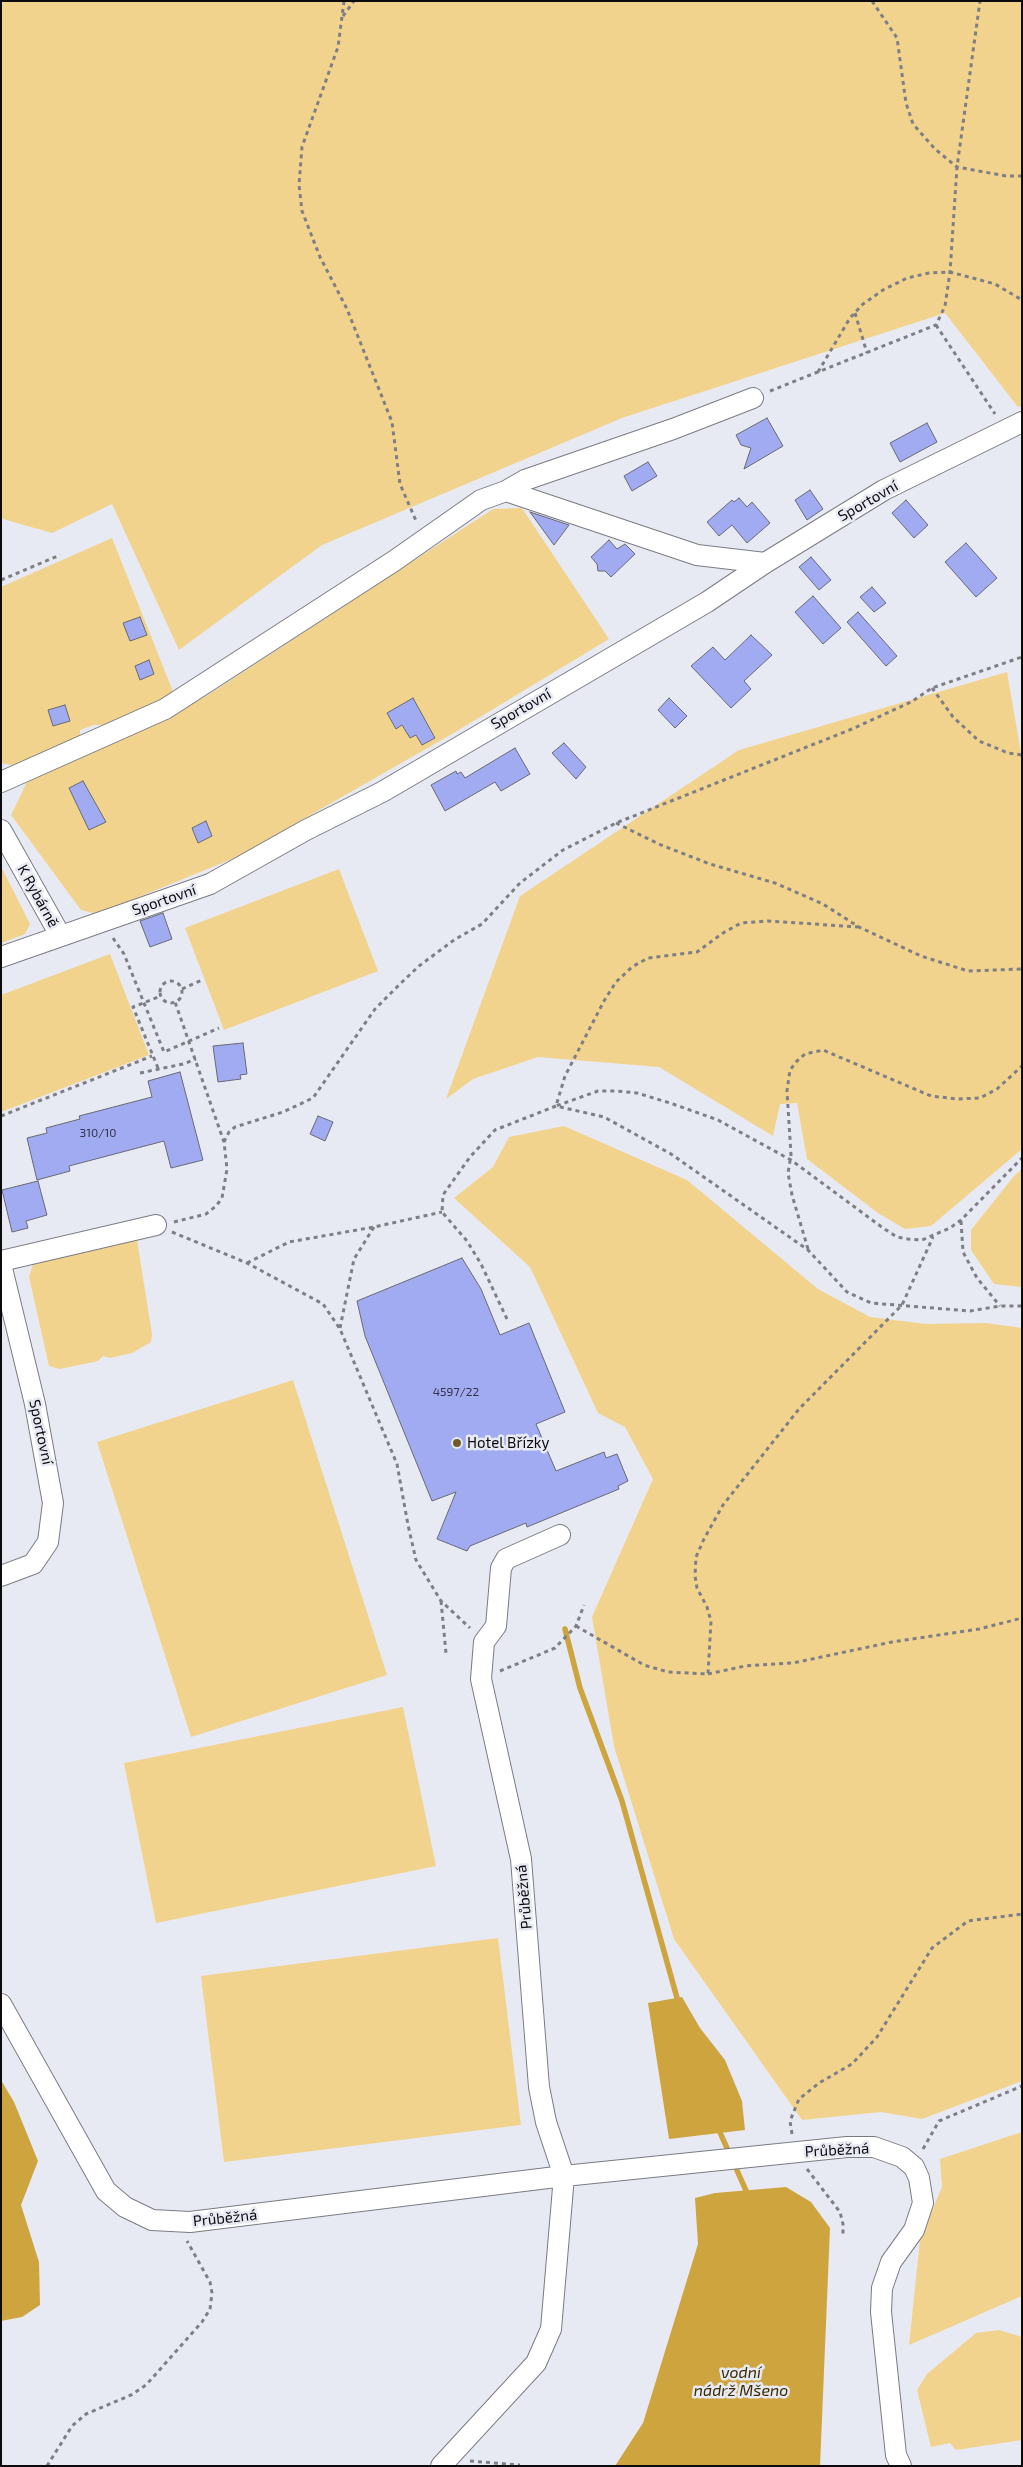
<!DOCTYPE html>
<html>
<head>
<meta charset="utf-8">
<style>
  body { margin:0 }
  #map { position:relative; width:1023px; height:2467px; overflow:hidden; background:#e8eaf3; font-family:"Exo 2",sans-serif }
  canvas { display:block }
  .frame { position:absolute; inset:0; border:2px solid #0b0b0e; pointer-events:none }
</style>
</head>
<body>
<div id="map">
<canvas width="1023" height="2467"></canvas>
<div class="frame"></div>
</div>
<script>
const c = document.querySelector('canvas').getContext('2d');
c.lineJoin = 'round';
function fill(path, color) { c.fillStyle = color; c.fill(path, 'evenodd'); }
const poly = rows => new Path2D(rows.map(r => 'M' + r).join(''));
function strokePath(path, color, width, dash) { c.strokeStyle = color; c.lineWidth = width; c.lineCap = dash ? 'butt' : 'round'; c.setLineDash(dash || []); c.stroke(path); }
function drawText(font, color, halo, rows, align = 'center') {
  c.font = font + ' "Exo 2",sans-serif'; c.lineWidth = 5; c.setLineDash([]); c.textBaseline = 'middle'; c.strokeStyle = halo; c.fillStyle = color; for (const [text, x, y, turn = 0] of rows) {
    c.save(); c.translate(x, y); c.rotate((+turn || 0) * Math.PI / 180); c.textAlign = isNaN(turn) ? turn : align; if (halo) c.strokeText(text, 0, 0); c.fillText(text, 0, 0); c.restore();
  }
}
const green = poly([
  [3,1,1022,1,1022,406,1018,407,945,313,622,418,322,545,179,650,112,504,52,533,3,519,1,516,1,12],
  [522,508,609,639,452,734,237,857,97,914,81,910,11,815,27,782,160,722,211,693,493,509],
  [112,538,174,694,110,725,94,725,80,730,80,738,12,765,1,763,1,587],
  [1007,672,1022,758,1022,1149,931,1226,905,1229,878,1213,807,1159,797,1103,780,1104,773,1136,659,1067,538,1057,473,1079,446,1099,520,896,739,750],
  [1,866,30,924,25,934,1,943],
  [339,869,378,971,224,1030,185,928],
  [110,954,149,1055,1,1112,1,995],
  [564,1126,687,1180,818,1289,870,1317,926,1324,986,1323,1022,1328,1022,2081,922,2119,881,2112,802,2120,674,1939,614,1746,592,1617,653,1479,625,1427,598,1413,530,1267,454,1198,493,1167,509,1137],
  [1022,1169,1022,1287,994,1284,971,1250,971,1230,1014,1176],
  [137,1240,152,1334,151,1342,132,1353,110,1358,103,1356,98,1361,60,1369,49,1366,29,1277,33,1264],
  [293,1380,387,1675,191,1737,97,1442],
  [403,1707,436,1866,156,1923,124,1763],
  [498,1938,521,2125,224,2162,201,1976],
  [1022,2132,1022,2296,909,2345,920,2240,942,2187,940,2159],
  [999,2330,1022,2337,1022,2440,956,2450,950,2443,931,2447,917,2390,927,2374,976,2333]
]);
const water = poly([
  [682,1997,700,2028,725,2060,742,2101,745,2130,669,2139,648,2003],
  [1,2080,14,2102,38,2161,21,2205,39,2262,40,2305,22,2317,1,2321],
  [786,2187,811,2202,830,2228,820,2466,615,2466,643,2423,698,2244,695,2198,715,2193]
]);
const stream = poly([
  [565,1629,580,1688,622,1801,679,2005],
  [718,2128,748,2195]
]);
const building = poly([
  [767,418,783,446,744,469,751,448,741,445,736,435,767,418],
  [927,423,937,442,900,462,890,443,927,423],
  [648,462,657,476,632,491,624,476,648,462],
  [810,490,823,509,807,520,795,500,810,490],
  [739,498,747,507,752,502,770,523,747,543,732,525,719,536,707,522,732,500,734,502,739,498],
  [906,500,928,525,914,538,892,513,906,500],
  [530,512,569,525,554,545,530,512],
  [609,540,617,549,625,544,635,554,611,577,605,571,598,571,597,564,591,557,609,540],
  [966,543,997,578,976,597,945,562,966,543],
  [811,557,831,580,819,590,799,567,811,557],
  [872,587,886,603,874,612,860,597,872,587],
  [813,596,841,628,823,644,795,612,813,596],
  [858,612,897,656,886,666,847,622,858,612],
  [140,617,147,635,130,641,123,623,140,617],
  [751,635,772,655,744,681,751,689,731,708,691,666,713,647,725,660,751,635],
  [149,660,154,674,140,680,135,666,149,660],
  [413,698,435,738,422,745,416,735,410,738,402,725,396,729,387,713,413,698],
  [669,698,687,716,675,728,658,710,669,698],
  [65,705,70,721,53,726,48,710,65,705],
  [564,743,586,767,576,779,552,753,564,743],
  [515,748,530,774,501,791,495,782,445,811,431,785,456,771,457,774,461,772,465,778,515,748],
  [83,781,106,822,89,830,69,788,83,781],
  [206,821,212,836,198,843,192,828,206,821],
  [163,913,172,939,150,947,140,921,163,913],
  [243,1043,247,1074,240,1075,241,1079,218,1082,213,1046,243,1043],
  [180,1072,203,1160,171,1168,164,1141,69,1166,70,1171,37,1180,27,1138,47,1133,46,1128,80,1119,79,1116,152,1097,148,1081,180,1072],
  [318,1116,333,1122,325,1141,310,1134,318,1116],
  [38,1181,47,1215,26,1221,28,1228,12,1232,2,1190,38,1181],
  [462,1258,481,1289,500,1335,529,1323,565,1412,536,1424,556,1471,604,1452,606,1458,617,1454,628,1481,618,1486,619,1489,527,1527,526,1523,470,1546,467,1551,437,1539,456,1492,432,1501,365,1336,357,1301,462,1258]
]);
const path = poly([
  [344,1,338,47,302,147,299,185,302,211,320,257,347,309,392,422,400,484,417,523],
  [872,1,897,38,906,103,913,124,935,149,957,167,1006,176,1022,176],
  [343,16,354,1],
  [855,313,867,353],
  [936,325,995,414],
  [818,372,850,318,863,304,883,290,907,278,929,273,950,272,995,284,1022,300],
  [770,391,936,325,945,306,950,272,957,167,980,1],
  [1,580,60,555],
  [932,688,953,717,979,741,1008,753,1022,755],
  [616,823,661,845,710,864,775,883,823,904,859,927,921,956,968,971,1022,969],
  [859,927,768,921,741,923,723,933,697,952,648,958,632,967,616,982,604,1001,565,1076,556,1106,598,1091,617,1091,637,1093,670,1103,718,1120,791,1160,883,1228,897,1237,908,1239,922,1240,950,1228,961,1220,1022,1158],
  [113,938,124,954,164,1052,219,1028],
  '160 992a11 11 0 1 1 22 0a11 11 0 1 1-22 0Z',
  [182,989,202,980],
  [158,1068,133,1007,161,996],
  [140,1073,183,1064,196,1059],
  [1,1116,152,1056],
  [224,1142,229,1132,235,1127,283,1112,313,1098,375,1009,401,983,419,966,454,940,482,924,520,883,563,850,616,823,852,729,911,702,932,688,1022,657],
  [961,1221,963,1252,977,1278,1000,1306],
  [174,1222,206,1214,216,1206,222,1198,227,1169,224,1142,175,1002],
  [172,1232,247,1263,323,1304,340,1329,397,1464,408,1525,416,1560,441,1601,470,1628],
  [808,1249,792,1195,788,1173,791,1155,787,1091,790,1070,797,1061,805,1054,823,1050,931,1096,957,1099,980,1098,997,1089,1022,1066],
  [247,1263,289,1242,374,1227,442,1212],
  [507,1319,481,1264,467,1241,442,1212,443,1195,470,1157,495,1130,556,1106,604,1117,671,1154,808,1250,847,1292,871,1303,970,1311,1000,1306,1022,1306],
  [340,1328,354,1259,374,1227],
  [441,1601,446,1653],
  [576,1626,644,1665,668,1672,708,1674,711,1621,707,1607,697,1588,695,1576,696,1557,704,1539,723,1505,799,1409,902,1305,933,1237],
  [500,1671,555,1648,576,1626,584,1605],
  [708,1674,745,1666,793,1663,892,1642,979,1629,1022,1618],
  [792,2134,790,2121,799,2099,819,2083,852,2064,877,2037,932,1948,968,1921,1022,1914],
  [923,2149,939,2121,1022,2086],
  [807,2169,840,2212,843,2224,843,2237],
  [470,2461,520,2465],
  [47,2466,72,2426,86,2414,131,2395,146,2385,202,2322,210,2309,212,2293,210,2282,187,2241]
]);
const minor = poly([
  [506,491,697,555,765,563],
  [1,782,165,709,394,561,481,500,506,491,525,480,673,429,753,398],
  [1,830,60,935],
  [1,957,210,884,306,830,382,792,707,602,765,563,884,490,1022,422],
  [1,1261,156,1225],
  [1,1264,35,1404,53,1503,48,1542,33,1564,1,1576],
  [1,2004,106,2191,125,2207,152,2220,190,2222,564,2176,847,2147,874,2147,902,2157,914,2167,919,2178,923,2203,914,2230,891,2262,882,2288,881,2312,896,2455,901,2466],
  [441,2466,536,2363,551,2329,564,2176,546,2122,539,2087,521,1859,481,1679,484,1642,496,1626,501,1568,506,1559,560,1535]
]);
const markers = [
  [457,1443,5,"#705a2a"]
];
const numberNames = [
  ["310/10",98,1133],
  ["4597/22",456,1392]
];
const streetNames = [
  ["Sportovní",868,501,-30],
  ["Sportovní",521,709,-30],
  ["K Rybárně",38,896,61],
  ["Sportovní",164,900,-19],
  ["Sportovní",41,1432,78],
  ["Průběžná",524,1897,-95],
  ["Průběžná",837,2150,-3],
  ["Průběžná",225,2218,-6]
];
const poiNames = [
  ["Hotel Břízky",467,1443]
];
const waterNames = [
  ["vodní",741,2373],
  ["nádrž Mšeno",741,2391]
];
fill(green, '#f2d38e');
fill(water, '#cea43f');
strokePath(stream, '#cea43f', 5.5);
fill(building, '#a0abf1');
strokePath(building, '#686972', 1);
strokePath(minor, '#7a7c84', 22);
strokePath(path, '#7e7f85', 3, [4, 4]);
strokePath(minor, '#fff', 20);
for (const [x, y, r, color] of markers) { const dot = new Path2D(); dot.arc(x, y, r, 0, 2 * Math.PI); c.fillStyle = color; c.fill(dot); strokePath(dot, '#e8eaf3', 2); }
drawText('12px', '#303347', null, numberNames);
drawText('15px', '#0b0b0e', '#e8eaf3', streetNames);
drawText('15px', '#0b0b0e', '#e8eaf3', poiNames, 'left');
drawText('italic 16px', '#3c2b00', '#e8eaf3', waterNames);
</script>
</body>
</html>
